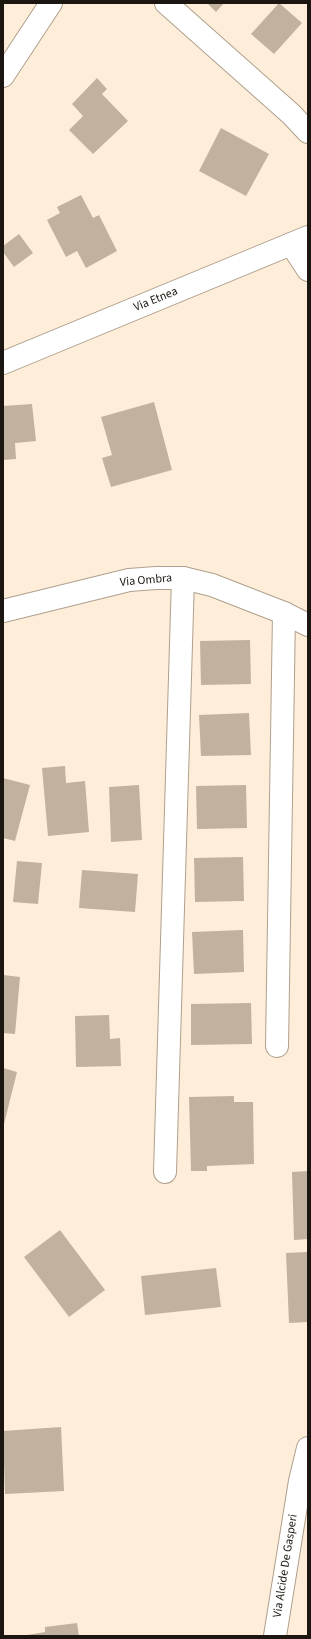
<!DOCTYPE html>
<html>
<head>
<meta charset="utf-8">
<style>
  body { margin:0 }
  #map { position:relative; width:311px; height:1639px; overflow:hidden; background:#fdedd9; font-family:"Source Sans 3",sans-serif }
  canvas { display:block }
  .frame { position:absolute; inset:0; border:4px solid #1b160f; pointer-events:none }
</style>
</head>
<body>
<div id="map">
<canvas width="311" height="1639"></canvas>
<div class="frame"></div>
</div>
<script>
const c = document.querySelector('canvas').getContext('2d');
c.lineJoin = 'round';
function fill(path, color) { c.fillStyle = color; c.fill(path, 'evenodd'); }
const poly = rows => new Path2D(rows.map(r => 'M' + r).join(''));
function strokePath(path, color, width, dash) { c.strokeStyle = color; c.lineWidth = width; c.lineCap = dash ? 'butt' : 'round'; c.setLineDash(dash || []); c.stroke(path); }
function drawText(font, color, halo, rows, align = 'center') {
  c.font = font + ' "Source Sans 3",sans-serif'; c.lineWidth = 3; c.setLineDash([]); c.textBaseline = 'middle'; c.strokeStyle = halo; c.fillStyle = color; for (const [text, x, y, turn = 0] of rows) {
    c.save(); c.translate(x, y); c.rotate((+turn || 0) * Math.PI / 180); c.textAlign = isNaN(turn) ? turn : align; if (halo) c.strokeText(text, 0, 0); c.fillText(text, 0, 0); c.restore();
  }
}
const building = poly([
  [207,3,224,3,216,12],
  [279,3,302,23,274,54,251,34],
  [97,78,107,89,102,94,128,121,93,154,69,130,83,116,72,104],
  [221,128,269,154,246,196,199,171],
  [81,195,93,218,99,215,117,251,86,268,77,251,66,257,47,220,60,213,57,207],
  [19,234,33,253,14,267,3,252,3,246],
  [154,402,172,470,111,487,102,458,112,455,101,417],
  [32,404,36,441,15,443,16,459,3,460,3,406],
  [250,640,251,684,201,685,200,641],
  [249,713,251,755,201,756,199,715],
  [65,766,66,783,85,781,89,832,48,836,42,768],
  [3,778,30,785,15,841,3,838],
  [139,785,142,840,111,842,109,787],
  [246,785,247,828,197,829,196,786],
  [243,857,244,901,195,902,194,858],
  [17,861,42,863,38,904,13,902],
  [82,870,138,874,135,912,79,908],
  [243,930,244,972,194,974,192,932],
  [3,975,20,977,15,1034,3,1033],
  [251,1003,252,1044,191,1045,191,1004],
  [109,1015,110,1039,120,1038,121,1066,76,1067,75,1016],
  [3,1068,17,1072,4,1124,3,1124],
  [234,1096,234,1102,253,1102,254,1164,207,1166,207,1171,191,1171,189,1097],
  [308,1171,308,1239,294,1240,292,1172],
  [60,1230,105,1290,69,1317,24,1257],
  [308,1252,308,1322,289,1323,286,1253],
  [216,1268,221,1307,145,1315,141,1276],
  [61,1427,64,1491,5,1494,3,1431],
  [77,1623,79,1636,21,1636,45,1632,45,1627]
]);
const minor = poly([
  [166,3,291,114,308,132],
  [3,76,51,3],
  [291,244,308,270],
  [277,1046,284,613],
  [165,1172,183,578],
  [275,1636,300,1481,308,1448]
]);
const major = poly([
  [3,363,308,237],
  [3,611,129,580,156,578,183,578,212,585,284,613,308,625]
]);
const streetNames = [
  ["Via Etnea",156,300,-22],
  ["Via Ombra",146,581,-5],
  ["Via Alcide De Gasperi",286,1566,-81]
];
fill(building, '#c1b29f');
strokePath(minor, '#afa08d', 24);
strokePath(major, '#afa08d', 24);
strokePath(minor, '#fff', 22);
strokePath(major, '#fff', 22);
drawText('12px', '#1b160f', '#fdfdfd', streetNames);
</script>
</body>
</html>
